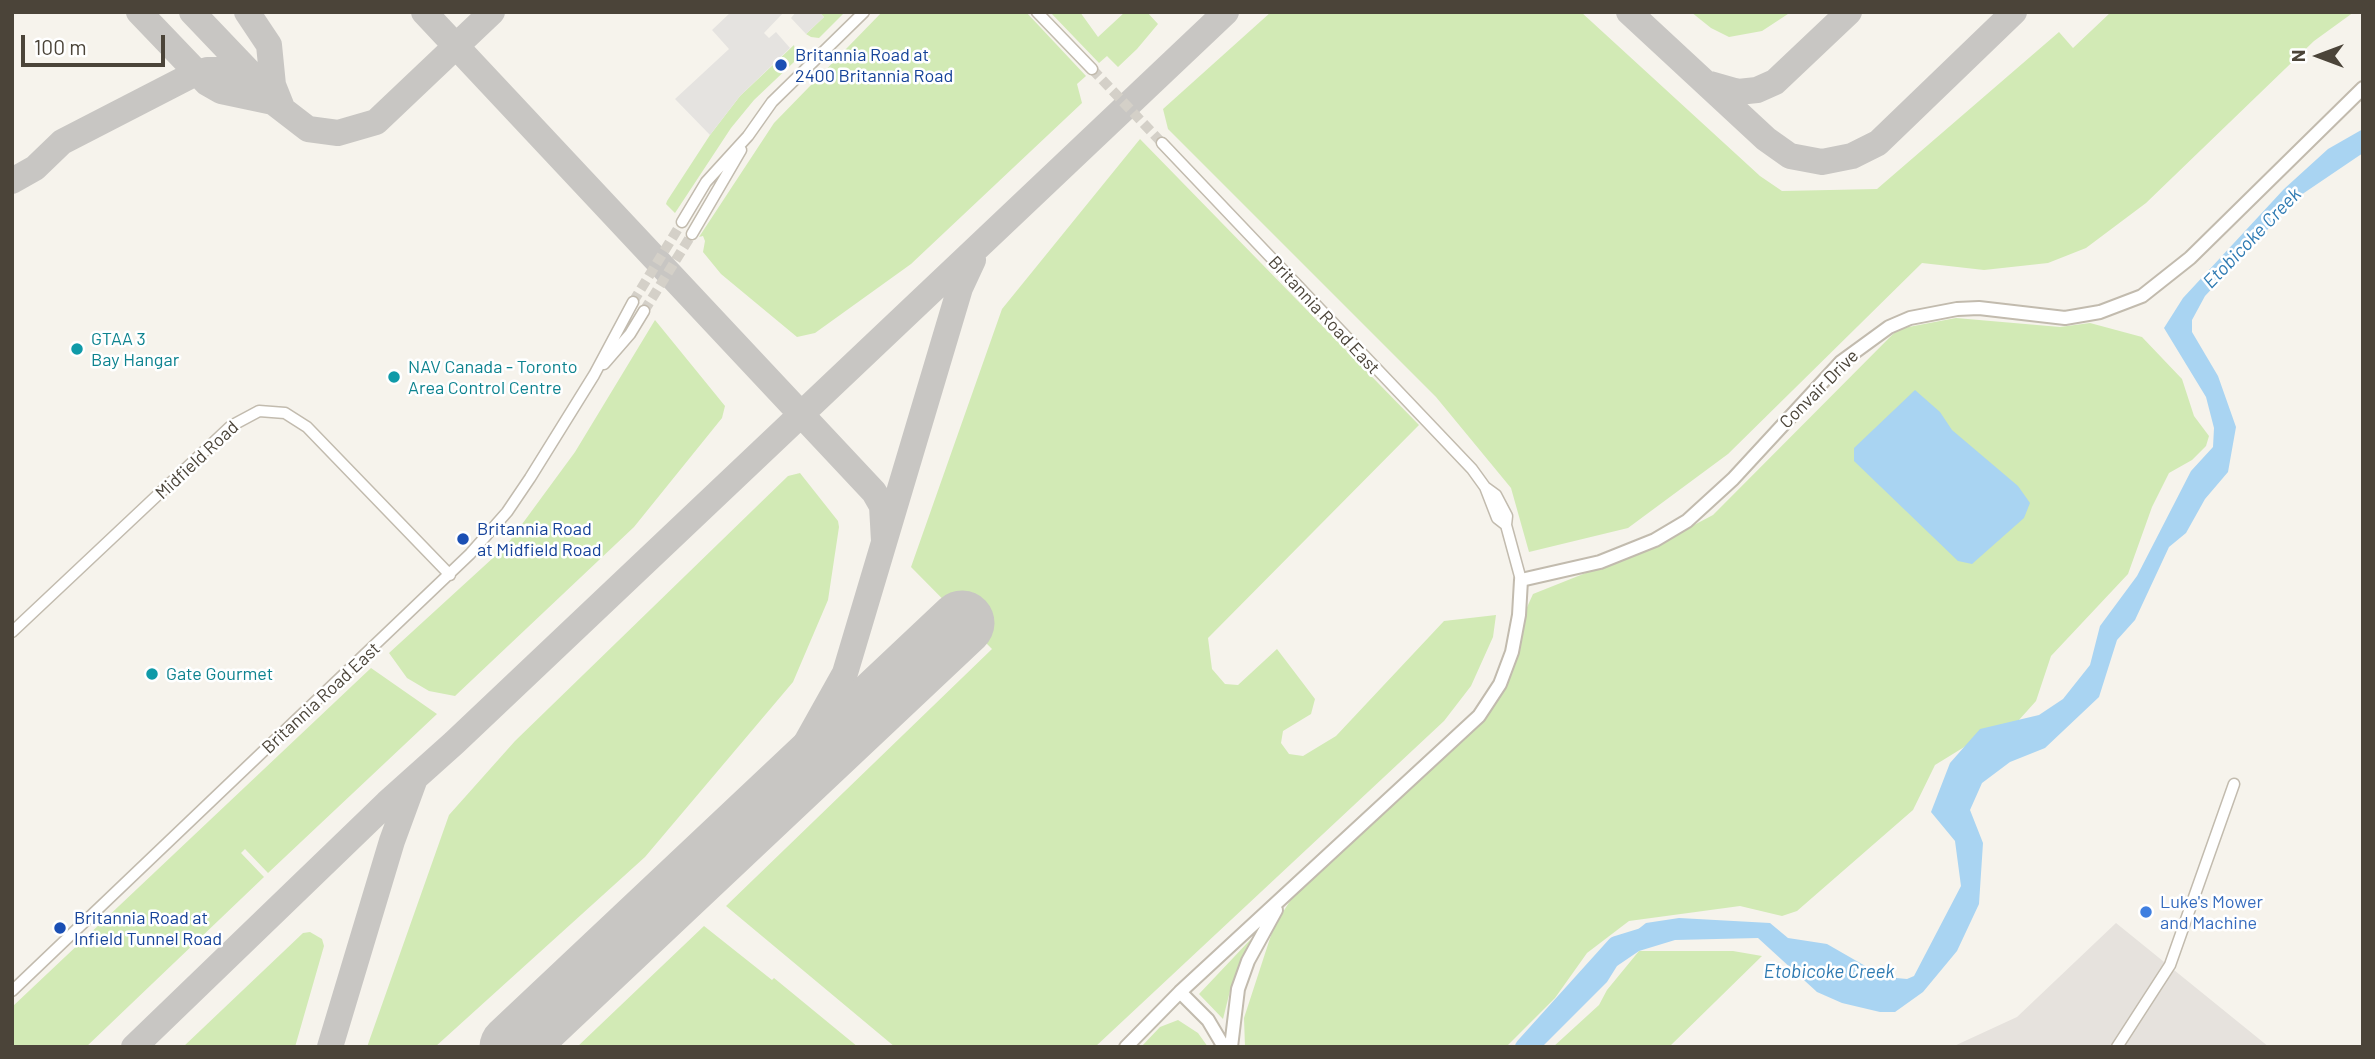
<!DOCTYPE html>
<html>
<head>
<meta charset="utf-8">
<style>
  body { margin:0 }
  #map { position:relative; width:2375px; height:1059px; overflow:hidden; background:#f6f3ec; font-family:Barlow,sans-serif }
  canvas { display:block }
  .frame { position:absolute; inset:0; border:14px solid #4b4439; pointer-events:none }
  .north { position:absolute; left:2284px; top:21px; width:70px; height:70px; -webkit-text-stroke:5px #fff; paint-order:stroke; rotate:270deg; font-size:19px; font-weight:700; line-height:28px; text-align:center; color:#4b4439 }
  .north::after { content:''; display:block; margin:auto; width:24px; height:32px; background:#4b4439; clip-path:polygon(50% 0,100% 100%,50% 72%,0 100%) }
  .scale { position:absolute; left:21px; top:35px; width:144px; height:32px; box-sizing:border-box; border:4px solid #4b4439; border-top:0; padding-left:9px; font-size:21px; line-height:24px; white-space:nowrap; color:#4b4439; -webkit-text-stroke:5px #fff; paint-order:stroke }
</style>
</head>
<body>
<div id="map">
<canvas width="2375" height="1059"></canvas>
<div class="frame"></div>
<div class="north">N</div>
<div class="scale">100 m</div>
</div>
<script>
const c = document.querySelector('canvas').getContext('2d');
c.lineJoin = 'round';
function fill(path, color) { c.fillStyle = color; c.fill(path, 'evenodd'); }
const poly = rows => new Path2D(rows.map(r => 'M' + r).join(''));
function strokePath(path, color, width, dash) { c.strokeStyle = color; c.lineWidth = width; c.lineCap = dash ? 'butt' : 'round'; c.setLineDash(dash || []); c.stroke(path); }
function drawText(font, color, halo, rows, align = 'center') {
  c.font = font + ' Barlow,sans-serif'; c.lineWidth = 5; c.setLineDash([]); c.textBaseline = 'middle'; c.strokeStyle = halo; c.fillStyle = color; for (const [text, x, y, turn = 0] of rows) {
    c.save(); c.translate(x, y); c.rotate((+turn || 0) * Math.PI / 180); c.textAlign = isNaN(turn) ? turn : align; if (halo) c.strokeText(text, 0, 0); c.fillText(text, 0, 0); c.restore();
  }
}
const industrial = poly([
  [2116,923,2269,1047,1952,1047,2017,1017]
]);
const green = poly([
  [819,12,845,12,819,38,811,37,806,34,824,17],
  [882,12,1026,12,1086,76,1077,84,1082,103,911,264,815,333,797,337,721,274,703,252,705,241,703,236,699,237,774,123],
  [1050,12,1080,12,1098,37,1125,12,1147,12,1158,24,1137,49,1118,67,1107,56,1099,63],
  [1271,12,1581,12,1760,176,1782,191,1877,189,2059,32,2073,48,2111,12,2354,12,2314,41,2146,203,2086,248,2048,263,1984,270,1922,263,1728,454,1628,528,1529,552,1511,488,1436,397,1168,129,1163,109],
  [1691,12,1791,12,1762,31,1729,37,1711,28],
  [794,45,796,55,794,62,754,100,731,128,675,213,666,204,667,201,710,135,740,96],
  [1140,139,1419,425,1208,638,1212,669,1225,684,1238,685,1277,649,1315,699,1311,714,1283,731,1281,743,1289,754,1303,756,1336,736,1444,621,1496,615,1493,637,1471,686,1444,721,1095,1047,895,1047,726,906,992,649,911,567,1002,309],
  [1956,318,2060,327,2090,323,2142,337,2182,379,2194,416,2209,436,2206,446,2192,460,2169,473,2152,507,2128,574,2051,656,2036,701,2019,720,1987,733,1935,765,1913,810,1797,911,1782,916,1740,906,1629,921,1587,953,1555,998,1506,1047,1245,1047,1244,1018,1274,926,1306,876,1476,720,1533,594,1656,545,1713,515,1898,329],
  [655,320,725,406,722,418,634,527,455,696,429,691,407,678,389,653,506,546,575,452],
  [800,473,838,521,839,527,828,600,793,682,645,857,435,1047,367,1047,449,815,515,741,788,476],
  [371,668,437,714,268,873,245,849,241,853,264,877,86,1047,12,1047,12,1007],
  [704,926,772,980,774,978,858,1047,577,1047],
  [310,932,322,939,324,946,295,1047,183,1047,303,933],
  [1251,939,1231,987,1223,1019,1199,994],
  [1639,951,1733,951,1762,956,1669,1047,1553,1047,1599,1005,1607,990],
  [1178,1020,1198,1033,1208,1047,1141,1047,1160,1027]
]);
const parking = poly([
  [731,12,784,12,764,33,769,38,776,32,790,48,740,96,710,135,675,99,729,49,712,30],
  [796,12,819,12,824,17,806,34,791,18]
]);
const water = poly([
  [2363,129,2363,153,2298,197,2205,296,2192,320,2192,332,2218,376,2236,427,2228,472,2205,499,2186,533,2169,547,2135,620,2117,640,2099,697,2045,748,2010,762,1982,783,1970,810,1983,843,1979,904,1957,951,1923,992,1895,1012,1880,1012,1842,1003,1817,992,1758,938,1675,940,1639,951,1617,966,1607,982,1542,1047,1520,1047,1577,994,1607,954,1646,923,1679,918,1770,923,1788,938,1827,944,1867,967,1875,976,1907,979,1914,976,1961,886,1955,841,1931,812,1950,763,1980,729,2039,715,2063,699,2090,665,2100,626,2137,576,2191,471,2213,447,2214,428,2206,397,2164,328,2183,298,2284,189,2328,149],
  [1915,390,1940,412,1952,430,2018,486,2030,503,2024,518,1972,564,1958,561,1854,461,1854,448]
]);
const river = poly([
  [1524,1047,1616,945,1642,937]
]);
const taxiway = poly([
  [139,12,207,83,221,91,273,102,308,129,338,133,376,122,492,12],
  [192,12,254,77],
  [247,12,269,45,273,85,281,105],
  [424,12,874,492,882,506,884,541],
  [1629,12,1766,139,1790,156,1822,162,1852,156,1878,143,2014,12],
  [1710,84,1738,92,1757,90,1775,82,1849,12],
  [12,181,35,168,62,142,192,75,207,70,227,70,243,74,266,90],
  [748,823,798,757,845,673,960,288,973,260],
  [134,1047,387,803,454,743,1226,12],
  [330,1047,392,841,414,781]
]);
const runway = poly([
  [512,1047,962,623]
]);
const minorTunnel = poly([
  [1092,69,1162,143],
  [633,302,682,222],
  [644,311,692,234]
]);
const minor = poly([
  [1037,12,1092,69],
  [1162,143,1472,469,1485,487,1497,518,1506,525],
  [682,222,706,182,748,136,772,102,864,12],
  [692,234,741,150],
  [604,364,630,334,644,311],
  [1485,487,1496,495,1507,516,1506,525,1521,580],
  [12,632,231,426,259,411,285,413,307,427,450,575],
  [12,991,470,554,507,512,530,478,594,375,633,302],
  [2117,1047,2170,965,2234,784]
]);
const tertiary = poly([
  [1180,992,1208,1020,1224,1047],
  [1126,1047,1180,992,1479,716,1500,684,1512,652,1519,615,1521,580,1600,562,1655,540,1687,521,1733,479,1841,362,1889,327,1910,318,1957,309,1979,308,2065,318,2100,312,2142,296,2190,258,2363,88],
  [1231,1047,1238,989,1248,961,1276,910]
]);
const markers = [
  [781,65,7,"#1a4fb4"],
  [77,349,7,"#0f9aa8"],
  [394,377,7,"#0f9aa8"],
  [463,539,7,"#1a4fb4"],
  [152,674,7,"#0f9aa8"],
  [2146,912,7,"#3f7fe0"],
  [60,928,7,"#1a4fb4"]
];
const transitNames = [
  ["Britannia Road at",795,55],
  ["2400 Britannia Road",795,76],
  ["Britannia Road",477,529],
  ["at Midfield Road",477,550],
  ["Britannia Road at",74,918],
  ["Infield Tunnel Road",74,939]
];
const streetNames = [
  ["Britannia Road East",1324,315,47],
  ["Convair Drive",1819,389,-45],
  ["Midfield Road",197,460,-43],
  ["Britannia Road East",321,698,-43]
];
const cultureNames = [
  ["GTAA 3",91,339],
  ["Bay Hangar",91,360],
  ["NAV Canada - Toronto",408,367],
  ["Area Control Centre",408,388],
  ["Gate Gourmet",166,674]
];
const shopNames = [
  ["Luke's Mower",2160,902],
  ["and Machine",2160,923]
];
const waterNames = [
  ["Etobicoke Creek",2252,238,-46],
  ["Etobicoke Creek",1829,972]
];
fill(industrial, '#e6e2dd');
fill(green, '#d2eab5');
fill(parking, '#e5e3e0');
fill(water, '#a9d4f2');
strokePath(river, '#a9d4f2', 18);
strokePath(taxiway, '#c8c6c3', 26);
strokePath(runway, '#c8c6c3', 65);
strokePath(minorTunnel, '#d4d0c8', 10, [10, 5]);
strokePath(minor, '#c2bbae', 13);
strokePath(tertiary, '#c2bbae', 16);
strokePath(minor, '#fff', 10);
strokePath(tertiary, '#fff', 12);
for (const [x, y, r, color] of markers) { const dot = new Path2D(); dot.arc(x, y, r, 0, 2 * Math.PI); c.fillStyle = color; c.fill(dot); strokePath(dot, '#fff', 2.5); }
drawText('18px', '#164399', '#fff', transitNames, 'left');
drawText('18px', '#4b4439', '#fff', streetNames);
drawText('18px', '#0d838f', '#fff', cultureNames, 'left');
drawText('18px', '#366cbe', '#fff', shopNames, 'left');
drawText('italic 19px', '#2e7ab2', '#fff', waterNames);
</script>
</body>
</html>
